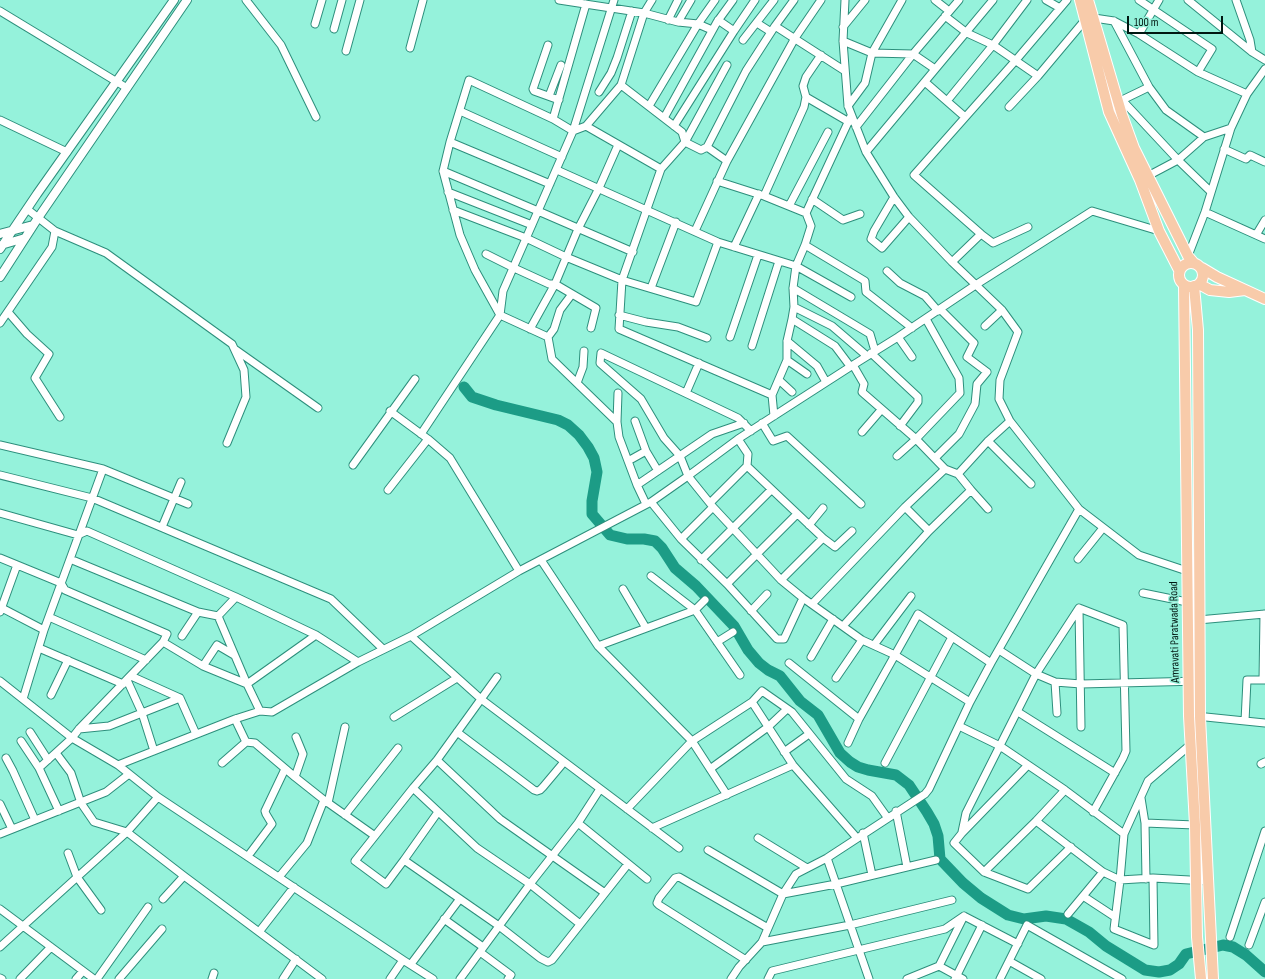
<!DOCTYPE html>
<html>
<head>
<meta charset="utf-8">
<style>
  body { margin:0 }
  #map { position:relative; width:1265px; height:979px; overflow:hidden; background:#95f2db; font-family:"Sofia Sans Condensed",sans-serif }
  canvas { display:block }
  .scale { position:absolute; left:1127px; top:16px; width:96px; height:18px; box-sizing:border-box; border:2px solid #001711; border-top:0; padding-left:5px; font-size:12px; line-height:14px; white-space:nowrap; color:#001711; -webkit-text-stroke:3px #95f2db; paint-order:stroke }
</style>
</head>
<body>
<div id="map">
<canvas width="1265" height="979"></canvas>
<div class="scale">100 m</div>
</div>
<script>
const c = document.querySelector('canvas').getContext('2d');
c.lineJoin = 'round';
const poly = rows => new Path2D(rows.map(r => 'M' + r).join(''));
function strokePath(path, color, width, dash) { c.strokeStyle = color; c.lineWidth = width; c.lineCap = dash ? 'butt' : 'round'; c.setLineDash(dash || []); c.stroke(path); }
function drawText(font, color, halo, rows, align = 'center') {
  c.font = font + ' "Sofia Sans Condensed",sans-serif'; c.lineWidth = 3; c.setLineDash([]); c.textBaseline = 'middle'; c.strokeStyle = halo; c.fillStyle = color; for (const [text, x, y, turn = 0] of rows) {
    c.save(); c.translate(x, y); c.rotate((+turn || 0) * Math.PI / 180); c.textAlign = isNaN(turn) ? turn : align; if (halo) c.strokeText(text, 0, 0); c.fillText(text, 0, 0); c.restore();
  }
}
const river = poly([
  [464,387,472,397,496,405,558,420,568,425,579,435,588,447,594,458,597,472,592,501,592,514,610,535,627,539,644,539,655,541,662,548,675,568,696,586,734,626,748,650,759,663,768,670,780,676,800,701,818,715,840,753,850,762,858,767,868,770,896,775,909,785,927,812,934,824,938,836,940,859,963,883,981,898,1008,915,1024,919,1046,916,1066,919,1089,932,1106,946,1145,970,1159,972,1170,970,1179,964,1186,954,1223,945,1233,947,1246,955,1265,972]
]);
const minor = poly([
  [246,0,281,45,316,117],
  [559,0,644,13,678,22,698,24,712,30],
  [845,0,843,41,848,106,866,152,894,197,909,217,952,262,1002,310,1018,332,1000,380,999,399,1010,421,1079,509,1139,555,1187,571,1199,571],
  [935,0,949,11],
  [1046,0,1060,8],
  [1139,0,1212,49,1198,72],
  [1188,0,1252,52,1265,60],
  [1236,0,1250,40,1252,52],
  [0,11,127,88],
  [945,16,967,33,993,45,1038,76],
  [668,20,678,0],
  [718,20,734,31],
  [1114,21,1149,87,1166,110,1204,137],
  [678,22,691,0],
  [757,23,771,32],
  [315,24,322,0],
  [775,26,845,71],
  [843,27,865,0],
  [334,29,342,0],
  [1139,34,1159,0],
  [743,40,774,0],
  [843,41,872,53,913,54,935,69],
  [548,45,533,89,534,91,559,100],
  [410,48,423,0],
  [346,51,360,0],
  [925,82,965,117],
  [621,85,682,132,685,142,701,150,707,147,727,161],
  [599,92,611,73,617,58,632,11],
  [549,96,561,65],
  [806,97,849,122],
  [1122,100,1178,160,1211,192],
  [947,101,993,45,1027,0],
  [1118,102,1149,87],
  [649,106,698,24,715,0],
  [848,106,865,83,872,53,902,0],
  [1009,107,1038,76,1085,20,1094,18,1114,21,1139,34,1198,72,1247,94],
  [460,111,562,157],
  [664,118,717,22,733,0],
  [553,119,586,4],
  [0,120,67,152],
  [586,126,661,169,622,280,619,329,772,395],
  [674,126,734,31,755,0],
  [856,127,913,54,959,0],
  [450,142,550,184],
  [707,147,746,71,775,26,794,0],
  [1224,149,1246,159,1250,155,1265,162],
  [866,152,993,0],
  [661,169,685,142,727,65],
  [557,170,718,242,796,266,851,297],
  [443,171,538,211,633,252],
  [1144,178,1178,160,1204,137,1231,128],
  [717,181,764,196,806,213],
  [448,192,532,225],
  [764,196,804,107,806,97,803,86,806,77,821,55],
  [894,197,874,231,871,239,882,248,909,217],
  [812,199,843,220,860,214],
  [789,206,828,132],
  [453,210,526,238,566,257,622,280,696,302,718,242],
  [1205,212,1265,239],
  [55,231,106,253,232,344,244,370,246,397,227,443],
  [695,231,727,161,795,38,821,0],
  [981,234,914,175,1016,60,1067,0],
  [1256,235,1265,220],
  [805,245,865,281,866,292,912,328],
  [734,247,759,194],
  [486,254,514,268,549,284,555,284,596,308,591,328],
  [1188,256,1205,212,1231,128,1247,94,1265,69],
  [952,262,981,234,993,243,1028,227],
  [887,271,900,283,925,296,938,311],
  [651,288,676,222],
  [793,288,870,334,875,351],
  [794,307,832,326,867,356],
  [8,312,27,334,49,354,35,378,60,417],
  [619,315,646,322,678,327,707,338],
  [0,323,52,247,55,231,27,209],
  [985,326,1002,310],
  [530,329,555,284,578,229,599,188,618,145],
  [548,337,554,329,560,310,572,294],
  [730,337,758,255],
  [898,337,912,357],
  [787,341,817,366,826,382],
  [752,346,779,261],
  [236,350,318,408],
  [871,353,918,397,918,402,900,426],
  [787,360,807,374],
  [853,365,864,384,862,392,916,439,945,469,958,474,971,490,988,509],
  [850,366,835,346,792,319,794,307,793,288,796,266,805,245,811,226,806,213,851,116],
  [779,380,792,392],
  [577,383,583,367,584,351],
  [686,393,699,363],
  [390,411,428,439,450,458,519,571],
  [774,416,772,395,787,360,787,341,792,319],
  [635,421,646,451,658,471],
  [617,422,618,393],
  [762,423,773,441,787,436,861,504],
  [751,431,738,418,601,353,600,363,641,399,664,438,680,456,688,476,713,507,781,580,803,598,862,640,895,655,970,702],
  [862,432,881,410],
  [421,434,500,315,503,291,573,131,614,0],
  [738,439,748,454,747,466,823,538,835,547,852,531],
  [988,441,1031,484],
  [0,445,103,469,188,504],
  [897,456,916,439,960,393,959,378,926,319],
  [935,458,959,434,975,404,977,384,987,372,967,357,974,343,940,309],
  [628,461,646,451],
  [353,465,415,379],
  [958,474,988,441,1010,421],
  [0,475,92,498,331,599,383,649],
  [637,485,712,434,744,423],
  [388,490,428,439],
  [651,502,681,539,727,584,777,639,784,639,803,598],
  [710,503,747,466],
  [646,504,637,485,619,437,617,422,552,359,548,337,500,315,475,270,460,235,443,171,450,142,469,80,553,119,573,131,586,126,621,85,644,13,652,0],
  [905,507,929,531],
  [0,513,78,535,87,531,236,597,316,635,358,662],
  [809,525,823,508],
  [162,527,181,482],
  [681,539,713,507],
  [0,558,61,583,65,590,167,634,163,642],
  [70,559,198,612,218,616,247,684,260,711],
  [1078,559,1103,528],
  [541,560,598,646,692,741,727,795],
  [701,560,771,490],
  [651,576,695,610,740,675],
  [781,580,823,538],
  [727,584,797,514],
  [623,589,646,628],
  [1143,593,1187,602],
  [812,604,905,507,945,469],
  [0,607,44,630,103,469],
  [1079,608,1123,625,1126,751,1123,758,1093,812],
  [1079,609,1081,727],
  [751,611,767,594],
  [0,612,17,565],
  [218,616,236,597],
  [49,617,146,660],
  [1187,621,1265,614],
  [843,626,929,531,971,490],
  [182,636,198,612],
  [411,636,481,699,679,848],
  [717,642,733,632],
  [874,645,911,596],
  [598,646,695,610,705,600],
  [39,648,123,684],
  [999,650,1036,674,1055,682,1081,684,1200,681],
  [811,657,833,619],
  [789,663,859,719],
  [203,666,217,645,234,655],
  [131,676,180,698],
  [836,678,862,640],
  [127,680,142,713,154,751],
  [1263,680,1264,614],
  [0,681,72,738,118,765,158,797,403,960,433,979],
  [1055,682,1057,713],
  [51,695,68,660],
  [23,699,44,630],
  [752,702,793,765,857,838],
  [1018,712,1115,773],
  [1196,716,1265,723],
  [394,717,457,678],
  [1245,721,1247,680,1265,680],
  [959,726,1000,746,1065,790,1124,834],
  [79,729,109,726,180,698,196,734],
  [30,732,48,760],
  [457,732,534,790,537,791,540,790,543,787,564,762],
  [21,741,39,768,59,811],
  [246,742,255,743,295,777,324,800,375,836],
  [848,743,859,719,918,614,991,663],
  [784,752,809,734],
  [56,753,71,773,81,803,94,822,127,832,184,876,322,979],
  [6,758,13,771,35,820],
  [437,760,500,819,605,893],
  [222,763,246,742,235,719],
  [885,763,952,637],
  [1261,764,1265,762],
  [118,765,235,719,260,711,272,712,358,662,411,636,519,571,651,502,688,476,738,439,853,365,898,337,977,284,1092,211,1159,231],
  [1028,765,962,833,954,843,984,872,1028,889,1071,847],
  [39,768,72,738,79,729,163,642,203,666,247,684,316,635],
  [710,769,768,727,787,709],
  [295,777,303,754,296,737],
  [413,788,477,848,530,884,580,924],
  [1141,798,1145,823,1195,825],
  [328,803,345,727],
  [0,804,12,829],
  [627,809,692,741,752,702,762,691,792,712,846,779,872,796,887,817],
  [896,811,907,867],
  [438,812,404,860,386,884,355,861,413,788,437,760,497,677],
  [345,815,398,748],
  [1036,821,1103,872,1120,880,1153,878,1208,881],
  [578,823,647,879],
  [1145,823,1146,879],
  [652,828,793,765],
  [962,832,966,813,1036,674,1079,608],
  [863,833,872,875],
  [0,834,106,792,129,774],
  [758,838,807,868],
  [708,850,783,894,836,884,936,860],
  [68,853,77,877,101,910],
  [248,856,272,824,266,814,265,811,285,769],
  [827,858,869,979],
  [404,860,499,926,540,958,548,962,552,960,628,864],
  [984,872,1036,821,1065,790],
  [279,877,307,843,324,800],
  [1153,878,1154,945,1114,929,1120,880,1124,834,1148,781,1190,745],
  [1083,896,1115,917],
  [163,899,184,876],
  [0,909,94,979],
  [1068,914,1103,872],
  [964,916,1018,944],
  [444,919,483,947],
  [259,932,294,887],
  [1230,937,1265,831],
  [762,942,850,925,952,900],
  [1249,945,1265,902],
  [0,947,127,832,158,797],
  [480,952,511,975,508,979],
  [746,960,659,905,657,903,659,898,675,878,679,877,768,928],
  [1009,961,1041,979],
  [411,964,459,900],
  [939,966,963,918],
  [0,978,2,979],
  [20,979,51,947],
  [76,979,83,971],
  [97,979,148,907],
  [119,979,162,929],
  [212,979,214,973],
  [283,979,296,959],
  [390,979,403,960],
  [460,979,530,884,578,823,600,789],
  [731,979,739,967,762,942,783,894,796,874,827,858,925,794,929,789,970,702,991,663,1079,509],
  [768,979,772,971,945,929,964,916],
  [907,979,939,966,963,979],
  [955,979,982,925],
  [1000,979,1027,925,1122,979]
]);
const tertiary = poly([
  [0,234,33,225],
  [1,245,25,238],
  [0,249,37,194,174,0],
  [0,277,38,218,187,0]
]);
const primary = poly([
  [1080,0,1109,112,1140,180,1159,231,1179,270],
  [1088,0,1122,115,1134,148,1188,256,1193,262],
  '1179 275a12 12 0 1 1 24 0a12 12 0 1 1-24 0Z',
  [1202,268,1217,277,1265,299],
  [1199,284,1210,290,1229,292,1245,290],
  [1184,285,1189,716,1195,825,1197,937,1201,979],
  [1194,286,1198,330,1200,717,1213,979]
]);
const streetNames = [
  ["Amravati Paratwada Road",1175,632,-91]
];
strokePath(river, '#1c9c86', 11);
strokePath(minor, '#2d8f7c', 9);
strokePath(tertiary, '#2d8f7c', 10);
strokePath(primary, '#fff', 12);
strokePath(minor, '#fff', 7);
strokePath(tertiary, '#fff', 8);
strokePath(primary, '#f8cbaa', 10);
drawText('12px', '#001711', '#95f2db', streetNames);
</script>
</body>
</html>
